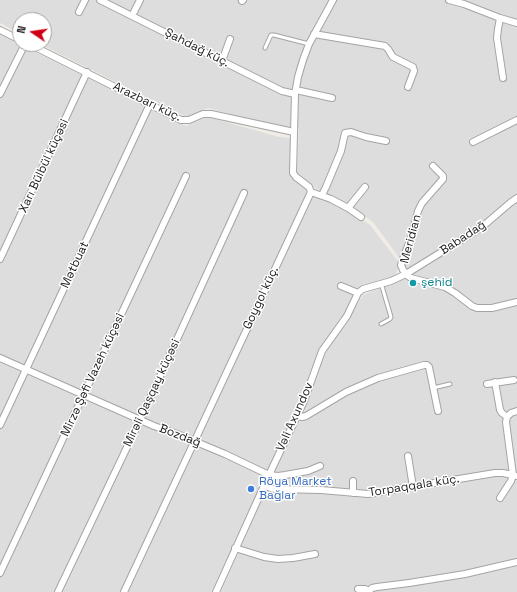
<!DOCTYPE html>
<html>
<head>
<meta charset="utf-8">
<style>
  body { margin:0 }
  #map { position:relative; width:517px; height:592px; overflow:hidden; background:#f0ece6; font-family:"Space Grotesk",sans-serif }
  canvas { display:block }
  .north { position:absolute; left:12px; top:12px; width:40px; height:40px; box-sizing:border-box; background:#fff; border:1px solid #a6a6a6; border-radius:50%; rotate:283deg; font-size:11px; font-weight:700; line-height:16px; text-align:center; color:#202020 }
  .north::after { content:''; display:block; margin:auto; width:14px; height:18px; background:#cf0016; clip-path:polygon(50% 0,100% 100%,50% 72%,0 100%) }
</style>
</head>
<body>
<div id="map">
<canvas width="517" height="592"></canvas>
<div class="north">N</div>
</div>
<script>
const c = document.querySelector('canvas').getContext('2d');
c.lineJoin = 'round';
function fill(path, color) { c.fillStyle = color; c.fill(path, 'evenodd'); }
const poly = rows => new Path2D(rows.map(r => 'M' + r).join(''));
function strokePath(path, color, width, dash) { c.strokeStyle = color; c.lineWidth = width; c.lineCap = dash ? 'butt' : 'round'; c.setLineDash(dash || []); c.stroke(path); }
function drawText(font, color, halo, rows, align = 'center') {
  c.font = font + ' "Space Grotesk",sans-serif'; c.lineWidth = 3; c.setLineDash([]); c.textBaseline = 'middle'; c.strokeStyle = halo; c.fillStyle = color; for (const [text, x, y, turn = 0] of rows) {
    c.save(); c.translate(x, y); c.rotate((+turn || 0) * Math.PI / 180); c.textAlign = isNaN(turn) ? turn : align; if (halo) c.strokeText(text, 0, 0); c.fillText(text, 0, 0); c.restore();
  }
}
const residential = poly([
  [0,0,517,0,517,195,510,199,485,222,408,270,373,222,353,208,317,189,297,173,299,128,286,127,268,124,208,108,186,117,40,44,44,44,44,20,20,20,20,34,0,23],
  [0,35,186,126,208,117,279,137,291,138,291,177,306,188,307,192,345,208,370,225,400,264,395,276,361,285,352,297,347,310,320,348,292,418,211,592,0,592],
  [517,202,517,592,221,592,302,411,326,351,353,311,363,295,411,275,487,228,513,204]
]);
const lane = poly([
  [265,48,271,35,274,35,309,44],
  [381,324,390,319,391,317,381,283],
  [433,388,450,384]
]);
const street = poly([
  [100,0,282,91,295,94],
  [449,0,464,4,500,18,517,23],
  [242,1,243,0],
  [79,12,85,0],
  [132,16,140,0],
  [500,18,498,29,497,38,503,78],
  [0,30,20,40],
  [314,34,385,46,388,49,391,54,393,57,413,67,414,71,408,87],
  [29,44,181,120,189,120,203,114,211,114,294,132],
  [222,61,230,39],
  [296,90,332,98],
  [0,94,25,44],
  [473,142,517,120],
  [433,166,443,176,443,179,422,203,418,211,411,238,403,259,401,265,403,270,408,276,411,278,445,287,455,293,472,306,477,308,492,308,517,302],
  [311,192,331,199,348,208,361,217],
  [322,195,326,187,341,151,345,133,351,132,366,137,386,141],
  [348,208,365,187],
  [0,259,87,72],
  [341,286,358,293],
  [0,358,154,426,177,434,225,454,269,475,278,476,285,475,308,471,320,466],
  [495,382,499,404,500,410,502,413,507,417],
  [487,384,514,380],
  [297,416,302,417,306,416,346,392,378,378,424,365,427,365,429,367,438,411],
  [0,425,150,104],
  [408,456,413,487],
  [264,486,274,489,321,490,368,494,495,473,503,473,517,476],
  [353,493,353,481],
  [500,498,511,481,513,475,506,422,507,417,511,413,517,411],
  [235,548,264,557,278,559,293,558,315,554],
  [0,573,186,176],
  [358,589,365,589,369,591],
  [58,592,140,420,244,193],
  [124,592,311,192,309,187,296,177,293,173,295,94,298,77,303,60,309,44,333,0],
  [216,592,269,475,304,401,322,351,347,316,358,293,363,289,391,281,406,274,482,227,510,203,517,198],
  [368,592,372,588,377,587,409,583,465,574,517,562]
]);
const markers = [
  [413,283,4,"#0f9aa8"],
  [251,489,4,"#3f7fe0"]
];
const streetNames = [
  ["Şahdağ küç.",197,48,27],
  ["Arazbarı küç.",147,102,26],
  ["Xarı Bülbül küçəsi",44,166,-65],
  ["Babadağ",463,238,-33],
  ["Meridian",411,239,-75],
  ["Mətbuat",75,265,-65],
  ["Goygol küç.",261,298,-65],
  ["Mirzə Şəfi Vazeh küçəsi",93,375,-65],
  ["Mirəli Qaşqay küçəsi",152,393,-65],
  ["Vəli Axundov",295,417,-66],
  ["Bozdağ",180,436,21],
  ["Torpaqqala küç.",414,486,-9]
];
const cultureNames = [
  ["şehid",421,283]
];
const shopNames = [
  ["Röya Market",259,482],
  ["Bağlar",259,496]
];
fill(residential, '#dedddd');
strokePath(lane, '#a4a4a4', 5);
strokePath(street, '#a4a4a4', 8);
strokePath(lane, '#fff', 3);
strokePath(street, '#fff', 6);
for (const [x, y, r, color] of markers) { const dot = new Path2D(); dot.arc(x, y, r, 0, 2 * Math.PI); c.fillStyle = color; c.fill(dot); strokePath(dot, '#fff', 1.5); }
drawText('12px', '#202020', '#fff', streetNames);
drawText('12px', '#0d838f', '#fff', cultureNames, 'left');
drawText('12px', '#366cbe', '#fff', shopNames, 'left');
</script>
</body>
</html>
